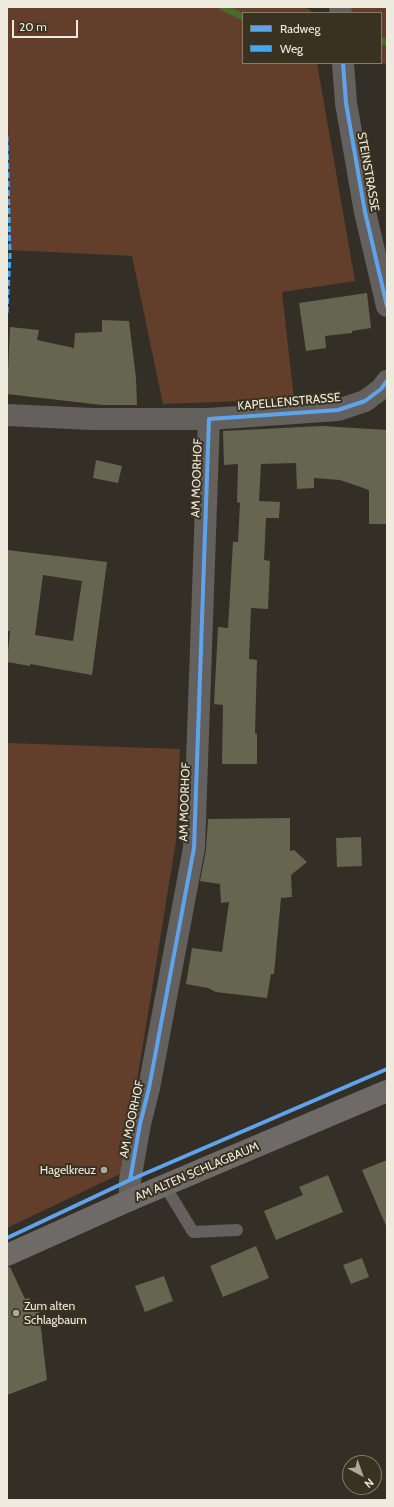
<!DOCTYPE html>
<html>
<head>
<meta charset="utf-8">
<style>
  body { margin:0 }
  #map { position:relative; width:394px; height:1507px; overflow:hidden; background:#332f26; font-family:Cabin,sans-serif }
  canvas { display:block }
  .frame { position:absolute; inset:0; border:8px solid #eeeade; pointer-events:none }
  .legend { position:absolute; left:242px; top:12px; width:140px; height:52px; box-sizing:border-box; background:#393220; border:1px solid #817c6c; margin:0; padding:5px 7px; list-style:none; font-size:12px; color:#eeeade }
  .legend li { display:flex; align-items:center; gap:8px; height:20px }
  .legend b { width:20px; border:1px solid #817c6c }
  .north { position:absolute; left:342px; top:1455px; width:40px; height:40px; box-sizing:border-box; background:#393220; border:1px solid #817c6c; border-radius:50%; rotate:139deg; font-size:11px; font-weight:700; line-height:16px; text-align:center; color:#eeeade }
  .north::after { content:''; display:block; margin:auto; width:14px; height:18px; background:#ada99e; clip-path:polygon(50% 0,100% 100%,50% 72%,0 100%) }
  .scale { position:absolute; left:12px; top:20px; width:66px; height:18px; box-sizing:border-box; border:2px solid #eeeade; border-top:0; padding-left:5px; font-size:12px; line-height:14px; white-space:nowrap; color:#eeeade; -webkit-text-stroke:3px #393220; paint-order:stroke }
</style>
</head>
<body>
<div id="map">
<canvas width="394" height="1507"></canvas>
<div class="frame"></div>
<ul class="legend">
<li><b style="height:5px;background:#60a3ed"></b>Radweg</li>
<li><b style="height:5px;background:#3fa9f5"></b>Weg</li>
</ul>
<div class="north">N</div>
<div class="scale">20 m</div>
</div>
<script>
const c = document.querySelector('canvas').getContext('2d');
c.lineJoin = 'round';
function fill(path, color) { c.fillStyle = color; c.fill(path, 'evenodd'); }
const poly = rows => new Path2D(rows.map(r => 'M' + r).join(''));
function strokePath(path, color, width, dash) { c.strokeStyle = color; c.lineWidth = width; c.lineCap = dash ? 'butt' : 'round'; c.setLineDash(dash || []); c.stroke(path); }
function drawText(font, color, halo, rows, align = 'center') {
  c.font = font + ' Cabin,sans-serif'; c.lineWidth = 4; c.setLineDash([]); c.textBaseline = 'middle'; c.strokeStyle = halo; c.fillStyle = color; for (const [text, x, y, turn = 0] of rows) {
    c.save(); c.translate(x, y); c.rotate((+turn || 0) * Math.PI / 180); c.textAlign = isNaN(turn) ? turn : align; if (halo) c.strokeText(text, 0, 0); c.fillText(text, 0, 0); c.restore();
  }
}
const green = poly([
  [7,7,304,7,311,10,311,13,243,13,243,63,317,63,355,281,282,292,294,399,163,404,132,256,9,250],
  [332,7,387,7,387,65,378,63,381,63,381,13,333,13],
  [7,743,180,749,176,841,122,1173,7,1228]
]);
const stream = poly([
  [223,7,243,17],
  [381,41,387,43]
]);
const building = poly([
  [367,293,371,328,352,331,352,333,325,336,326,348,306,351,299,303],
  [102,320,129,321,136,378,137,405,102,405,7,394,10,327,39,330,37,340,74,348,75,333,102,332],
  [322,426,387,430,387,524,369,524,369,490,340,480,314,478,314,488,297,489,296,463,261,464,259,501,280,502,279,518,266,518,264,560,270,561,268,609,251,608,249,659,257,660,255,733,257,734,257,764,222,764,223,705,214,704,218,627,228,628,233,542,238,542,240,503,237,502,238,464,224,465,223,431],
  [96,460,122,466,118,483,93,478],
  [7,550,107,562,92,675,30,664,30,666,7,662,10,631,7,631],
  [43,575,82,581,73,641,35,635],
  [290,818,290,851,294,850,307,862,291,875,292,897,281,898,274,974,271,974,267,998,216,992,208,988,186,984,192,948,222,952,229,902,221,903,220,884,200,881,206,850,208,819],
  [361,837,362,866,337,867,336,838],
  [387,1160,387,1228,362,1170],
  [328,1175,343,1212,276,1240,264,1211,303,1195,299,1187],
  [256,1246,269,1278,223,1297,210,1266],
  [362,1258,369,1277,351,1284,343,1265],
  [7,1267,10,1267,25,1299,29,1298,35,1311,39,1311,47,1380,7,1395],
  [164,1276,173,1301,145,1312,135,1286]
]);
const lane = poly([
  [165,1186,193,1232,237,1230]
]);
const street = poly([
  [340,7,341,13],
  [343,63,346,103,365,212,387,306],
  [7,415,92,419,209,419,338,410,365,401,381,389,387,381],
  [130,1200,130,1180,140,1124,149,1088,194,848,209,419]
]);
const secondary = poly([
  [7,1255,130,1200,387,1091]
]);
const quiet = poly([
  [7,136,10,255,7,313]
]);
const cycleway = poly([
  [343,63,346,103,365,212,387,306],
  [130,1180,140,1124,149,1088,194,848,209,419,338,410,365,401,381,389,387,381],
  [7,1238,130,1180,387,1069]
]);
const markers = [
  [104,1170,4,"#ada99e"],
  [16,1313,4,"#ada99e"]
];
const streetNames = [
  ["STEINSTRASSE",368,172,80],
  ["KAPELLENSTRASSE",289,402,-5],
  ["AM MOORHOF",197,478,-88],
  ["AM MOORHOF",185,802,-88],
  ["AM MOORHOF",132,1119,-78],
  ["AM ALTEN SCHLAGBAUM",197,1172,-23]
];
const poiNames = [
  ["Hagelkreuz",96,1170],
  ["Zum alten",24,1306,"left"],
  ["Schlagbaum",24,1320,"left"]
];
fill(green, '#633e2a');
strokePath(stream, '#496b2a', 7);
fill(building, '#666550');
strokePath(lane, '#63605d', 12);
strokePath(street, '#63605d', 22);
strokePath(secondary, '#6e6a67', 22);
strokePath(quiet, '#3fa9f5', 3, [6, 3]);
strokePath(cycleway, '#60a3ed', 4);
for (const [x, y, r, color] of markers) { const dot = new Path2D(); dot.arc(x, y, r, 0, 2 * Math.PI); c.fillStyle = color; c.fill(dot); strokePath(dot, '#393220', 1.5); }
drawText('12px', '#eeeade', '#393220', streetNames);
drawText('12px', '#eeeade', '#393220', poiNames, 'right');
</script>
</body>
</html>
